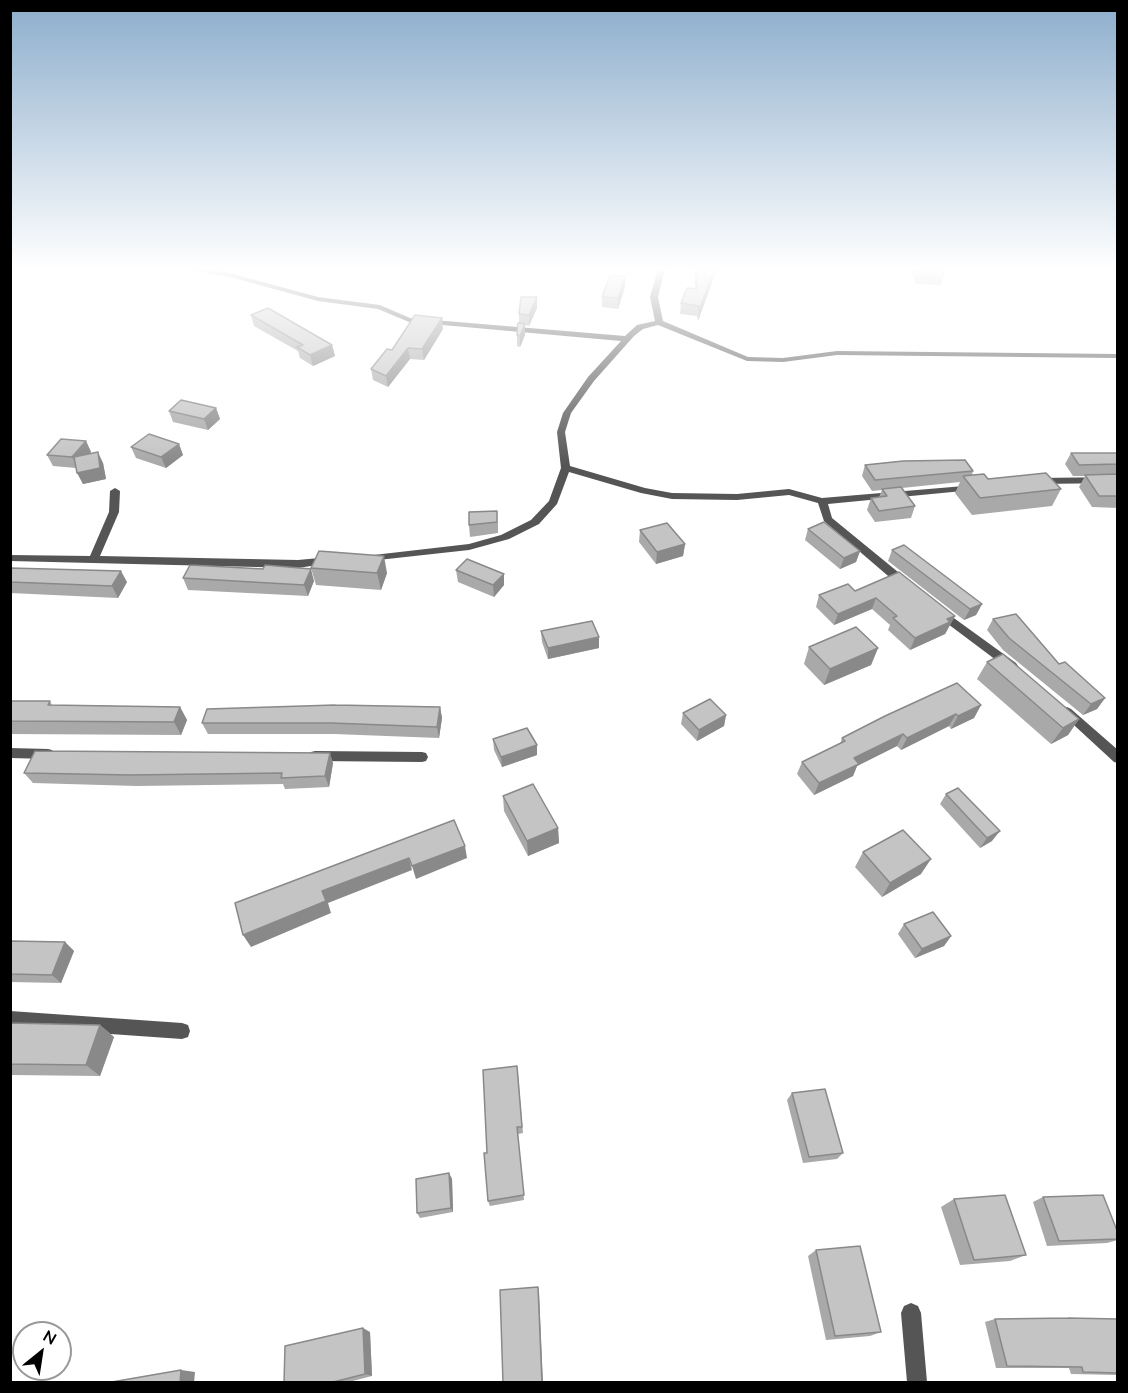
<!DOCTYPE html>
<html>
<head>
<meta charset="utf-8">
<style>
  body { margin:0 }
  #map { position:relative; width:1128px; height:1393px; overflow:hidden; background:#fff; font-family:Mulish,sans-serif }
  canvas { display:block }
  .frame { position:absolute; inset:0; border:12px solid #000; pointer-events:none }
  .north { position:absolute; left:12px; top:1321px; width:60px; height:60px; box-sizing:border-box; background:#fff; border:2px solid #999; border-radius:50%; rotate:30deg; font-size:16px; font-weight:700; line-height:24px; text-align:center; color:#000 }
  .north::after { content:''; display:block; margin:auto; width:21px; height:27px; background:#000; clip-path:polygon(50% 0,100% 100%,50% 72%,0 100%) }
</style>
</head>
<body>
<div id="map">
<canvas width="1128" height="1393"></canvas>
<div class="frame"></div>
<div class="north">N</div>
</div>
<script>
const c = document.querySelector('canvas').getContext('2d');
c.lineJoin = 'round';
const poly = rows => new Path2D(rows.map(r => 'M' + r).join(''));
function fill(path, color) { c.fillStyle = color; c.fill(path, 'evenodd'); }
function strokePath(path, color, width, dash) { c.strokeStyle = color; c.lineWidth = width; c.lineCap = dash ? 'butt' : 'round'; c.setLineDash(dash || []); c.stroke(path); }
const minor = poly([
  [184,269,202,269,230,273,318,297,380,305,410,318,625,336,637,325,655,321,650,297,658,269,665,269,658,297,663,321,748,357,783,358,837,351,1118,354,1118,358,837,355,783,362,747,361,658,325,643,329,634,336,594,381,571,413,565,432,570,466,645,488,672,493,737,494,789,489,822,498,976,485,978,487,973,490,828,504,832,518,909,581,910,584,909,587,905,588,901,587,824,521,818,503,789,495,737,500,672,499,641,493,569,472,557,504,539,524,509,539,469,550,369,561,364,558,365,556,469,544,501,535,531,520,549,501,561,468,557,432,563,413,588,377,621,341,409,322,378,309,318,301,230,277,184,269],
  [1118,477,1118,483,1039,484,1034,481,1039,478,1118,477],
  [115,488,120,491,119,512,100,556,298,560,330,557,335,560,330,563,298,568,10,561,10,555,90,556,109,512,110,491,115,488],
  [940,608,1016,663,1018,666,1016,669,1008,669,936,615,934,612,936,609,940,608],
  [1067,707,1071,709,1118,750,1118,763,1114,762,1063,715,1061,712,1063,709,1067,707],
  [10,748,48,749,52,750,54,754,52,758,48,759,10,758,10,748],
  [315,751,422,752,426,753,428,757,426,761,422,762,315,761,311,760,309,756,311,752,315,751],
  [10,1011,182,1023,188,1025,190,1031,188,1037,182,1039,10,1027,10,1011],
  [911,1303,918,1306,921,1313,927,1382,907,1382,901,1313,904,1306,911,1303]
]);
const wall = poly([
  [694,269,716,269,698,321,697,316,680,314,681,303,695,289],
  [912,269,942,269,944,275,941,285,916,284,911,271],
  [625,287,618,309,602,307,602,297],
  [537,308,529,326,525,325,525,335,520,347,517,346,517,335,519,323,519,314],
  [251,315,332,345,335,356,313,366,300,358,298,351,254,326],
  [443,329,424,360,410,359,388,387,373,380,371,369,392,350],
  [216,408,220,419,208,430,173,422,169,411],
  [86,441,91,452,90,453,103,463,106,479,83,484,76,468,53,466,47,455],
  [179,444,183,455,166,468,136,458,131,447],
  [1071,453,1118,453,1118,508,1092,507,1079,487,1085,476,1073,476,1065,464],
  [865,465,973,471,972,475,988,479,1061,489,1052,506,972,515,955,493,960,482,902,488,915,506,911,518,875,522,867,510,871,498,879,497,882,490,872,491,862,476],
  [498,522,498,533,470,537,469,525],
  [808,529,860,551,856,562,840,569,805,540],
  [640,530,685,544,683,556,656,564,639,542],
  [892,550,982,604,976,615,964,620,888,561],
  [10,568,127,582,118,598,10,593],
  [311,568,387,573,381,590,316,585],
  [263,569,314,581,308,596,188,590,183,578],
  [456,570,504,585,494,597,458,582],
  [855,591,955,616,945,634,910,650,888,630,890,625,872,609,834,625,816,607,819,595],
  [993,619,1105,698,1097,709,1083,715,1003,650,987,630],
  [541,631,599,648,548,659,542,642],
  [809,647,878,648,871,665,824,685,804,664],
  [987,662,1079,719,1068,735,1051,744,977,679],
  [10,701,50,701,52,705,180,707,187,720,181,735,10,734],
  [981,705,974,718,951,729,949,726,901,750,897,746,857,766,853,776,814,795,797,774,802,762,840,744,842,738],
  [440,707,442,718,439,738,334,734,208,734,202,723],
  [683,713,726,715,724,726,697,741,681,724],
  [493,739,537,755,502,767,494,750],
  [333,763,329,787,285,789,283,784,137,786,33,783,24,773],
  [946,794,992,841,980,848,940,804],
  [503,796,558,828,559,843,528,856,504,811],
  [863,852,921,874,882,897,855,867],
  [904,924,951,936,944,946,915,958,898,934],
  [10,941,65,942,74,951,61,983,10,982],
  [10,1023,100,1025,114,1037,100,1076,10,1075],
  [518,1074,523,1133,518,1134,524,1200,490,1206,488,1201,487,1153],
  [792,1093,843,1153,837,1159,803,1163,787,1100],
  [449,1173,452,1179,453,1212,420,1218,417,1213],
  [1043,1197,1118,1233,1118,1240,1107,1243,1047,1246,1033,1202],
  [954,1199,1026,1255,1010,1261,960,1265,941,1207],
  [816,1250,881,1332,870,1336,826,1340,808,1256],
  [995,1319,1118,1319,1118,1375,1071,1374,1069,1368,996,1368,985,1322],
  [370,1332,372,1376,345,1383,284,1383]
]);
const shadedWall = poly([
  [715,269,716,269,716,272,698,321,699,310],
  [625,276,625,287,618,309,618,298],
  [537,297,537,308,529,326,529,315],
  [442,318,443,329,424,360,422,349],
  [525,324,525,335,520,347,520,336],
  [332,345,335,356,313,366,310,355],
  [408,348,410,359,388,387,386,376],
  [216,408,220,419,208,430,204,419],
  [86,441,91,452,78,468,72,457],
  [179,444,183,455,166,468,161,457],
  [98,452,103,463,106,479,83,484,77,473],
  [685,544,683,556,656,564,657,552],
  [860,551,856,562,840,569,844,558],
  [384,556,387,573,381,590,377,573],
  [311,569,314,581,308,596,304,585],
  [121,571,127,582,118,598,112,586],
  [504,574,504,585,494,597,493,585],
  [876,598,872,609,834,625,838,614],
  [982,604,976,615,964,620,970,609],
  [955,616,945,634,910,650,915,638,947,619],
  [599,637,599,648,548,659,548,648],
  [878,648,871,665,824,685,830,669],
  [1105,698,1097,709,1083,715,1091,704],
  [981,705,974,718,951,729,958,716],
  [180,707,187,720,181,735,174,722],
  [440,707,442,718,439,738,437,727],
  [956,714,949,726,901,750,907,738],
  [726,715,724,726,697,741,699,730],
  [1079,719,1068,735,1051,744,1063,728],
  [903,734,897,746,857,766,853,776,814,795,819,783,854,758],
  [537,745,537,755,502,767,501,757],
  [330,753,333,763,329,787,325,776],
  [558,828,559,843,528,856,527,841],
  [1000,831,992,841,980,848,987,838],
  [465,846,467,858,416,879,412,866],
  [409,858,412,870,328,903,331,913,251,947,243,935,322,891],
  [931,859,921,874,882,897,890,883],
  [951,936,944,946,915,958,922,949],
  [65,942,74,951,61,983,52,975],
  [100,1025,114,1037,100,1076,86,1065],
  [449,1173,452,1179,453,1212,451,1208],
  [538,1287,539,1292,543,1383,542,1383],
  [363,1328,370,1332,372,1376,365,1374],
  [181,1370,195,1372,194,1383,180,1383]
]);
const building = poly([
  [696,269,715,269,699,310,699,306,681,303,687,288,697,289,696,269],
  [917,269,942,269,944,275,919,274,917,269],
  [610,275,625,276,618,298,602,297,610,275],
  [521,297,537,297,529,315,519,314,521,297],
  [268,308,332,345,310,355,297,347,303,345,251,315,268,308],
  [415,315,442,318,422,349,408,348,386,376,371,369,387,349,392,350,415,315],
  [518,323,525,324,520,336,517,335,518,323],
  [181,400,216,408,204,419,169,411,181,400],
  [149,434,179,444,161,457,131,447,149,434],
  [61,439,86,441,72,457,47,455,61,439],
  [98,452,100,468,77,473,74,457,98,452],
  [1071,453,1118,453,1118,464,1079,465,1071,453],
  [965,460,973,471,875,480,865,465,903,461,965,460],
  [1046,473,1061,489,980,498,963,476,984,474,988,479,1046,473],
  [1118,474,1118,496,1099,496,1085,475,1118,474],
  [901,487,915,506,879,511,871,498,887,496,882,489,901,487],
  [497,511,497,522,469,525,469,512,497,511],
  [824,522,860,551,844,558,808,529,824,522],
  [667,523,685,544,657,552,640,530,667,523],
  [904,545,982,604,970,609,892,550,904,545],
  [319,551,384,556,377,573,311,568,319,551],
  [467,559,504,574,493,585,456,570,467,559],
  [190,565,263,569,265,565,311,569,304,585,183,578,190,565],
  [10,568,121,571,112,586,10,582,10,568],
  [899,572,955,616,947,619,950,622,915,638,893,618,897,616,876,598,838,614,819,595,848,584,855,591,899,572],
  [1016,614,1059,664,1065,662,1105,698,1091,704,1009,638,993,619,1016,614],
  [592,621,599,637,548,648,541,631,592,621],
  [856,627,878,648,830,669,809,647,856,627],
  [1003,654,1079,719,1063,728,987,662,1003,654],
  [957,683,981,705,958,716,956,714,907,738,903,734,854,758,859,764,819,783,802,762,845,741,842,738,885,716,957,683],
  [710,699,726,715,699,730,683,713,710,699],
  [10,701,50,701,48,705,180,707,174,722,10,721,10,701],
  [335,705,440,707,437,727,331,723,202,723,207,709,335,705],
  [527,728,537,745,501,757,493,739,527,728],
  [35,751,330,753,325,776,281,778,282,773,130,775,24,773,35,751],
  [533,784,558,828,527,841,503,796,533,784],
  [958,788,1000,831,987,838,946,794,958,788],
  [454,820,465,846,412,866,409,858,322,891,326,901,243,935,235,903,454,820],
  [903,830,931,859,890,883,863,852,903,830],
  [933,912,951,936,922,949,904,924,933,912],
  [10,941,65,942,52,975,10,974,10,941],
  [10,1023,100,1025,86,1065,10,1064,10,1023],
  [517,1066,522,1127,517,1127,524,1195,488,1201,484,1153,487,1153,483,1070,517,1066],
  [825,1089,843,1153,809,1157,792,1093,825,1089],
  [449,1173,451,1208,417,1213,416,1179,449,1173],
  [1005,1195,1026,1255,974,1260,954,1199,1005,1195],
  [1103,1195,1118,1233,1118,1239,1059,1241,1043,1197,1103,1195],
  [860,1246,881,1332,835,1336,816,1250,860,1246],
  [538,1287,542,1383,503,1383,500,1290,538,1287],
  [1068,1318,1118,1319,1118,1373,1083,1372,1082,1367,1007,1366,995,1319,1068,1318],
  [363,1328,365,1374,329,1383,284,1383,285,1346,363,1328],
  [181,1370,180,1383,106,1383,181,1370]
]);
fill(minor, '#555');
fill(wall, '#a9a9a9');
fill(shadedWall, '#898989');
fill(building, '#c4c4c4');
strokePath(building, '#898989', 1.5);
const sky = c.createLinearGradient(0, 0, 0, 464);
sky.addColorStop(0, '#8cadcc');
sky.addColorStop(0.58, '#fff');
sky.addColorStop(1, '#ffffff00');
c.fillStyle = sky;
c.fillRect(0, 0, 1128, 464);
</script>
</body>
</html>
